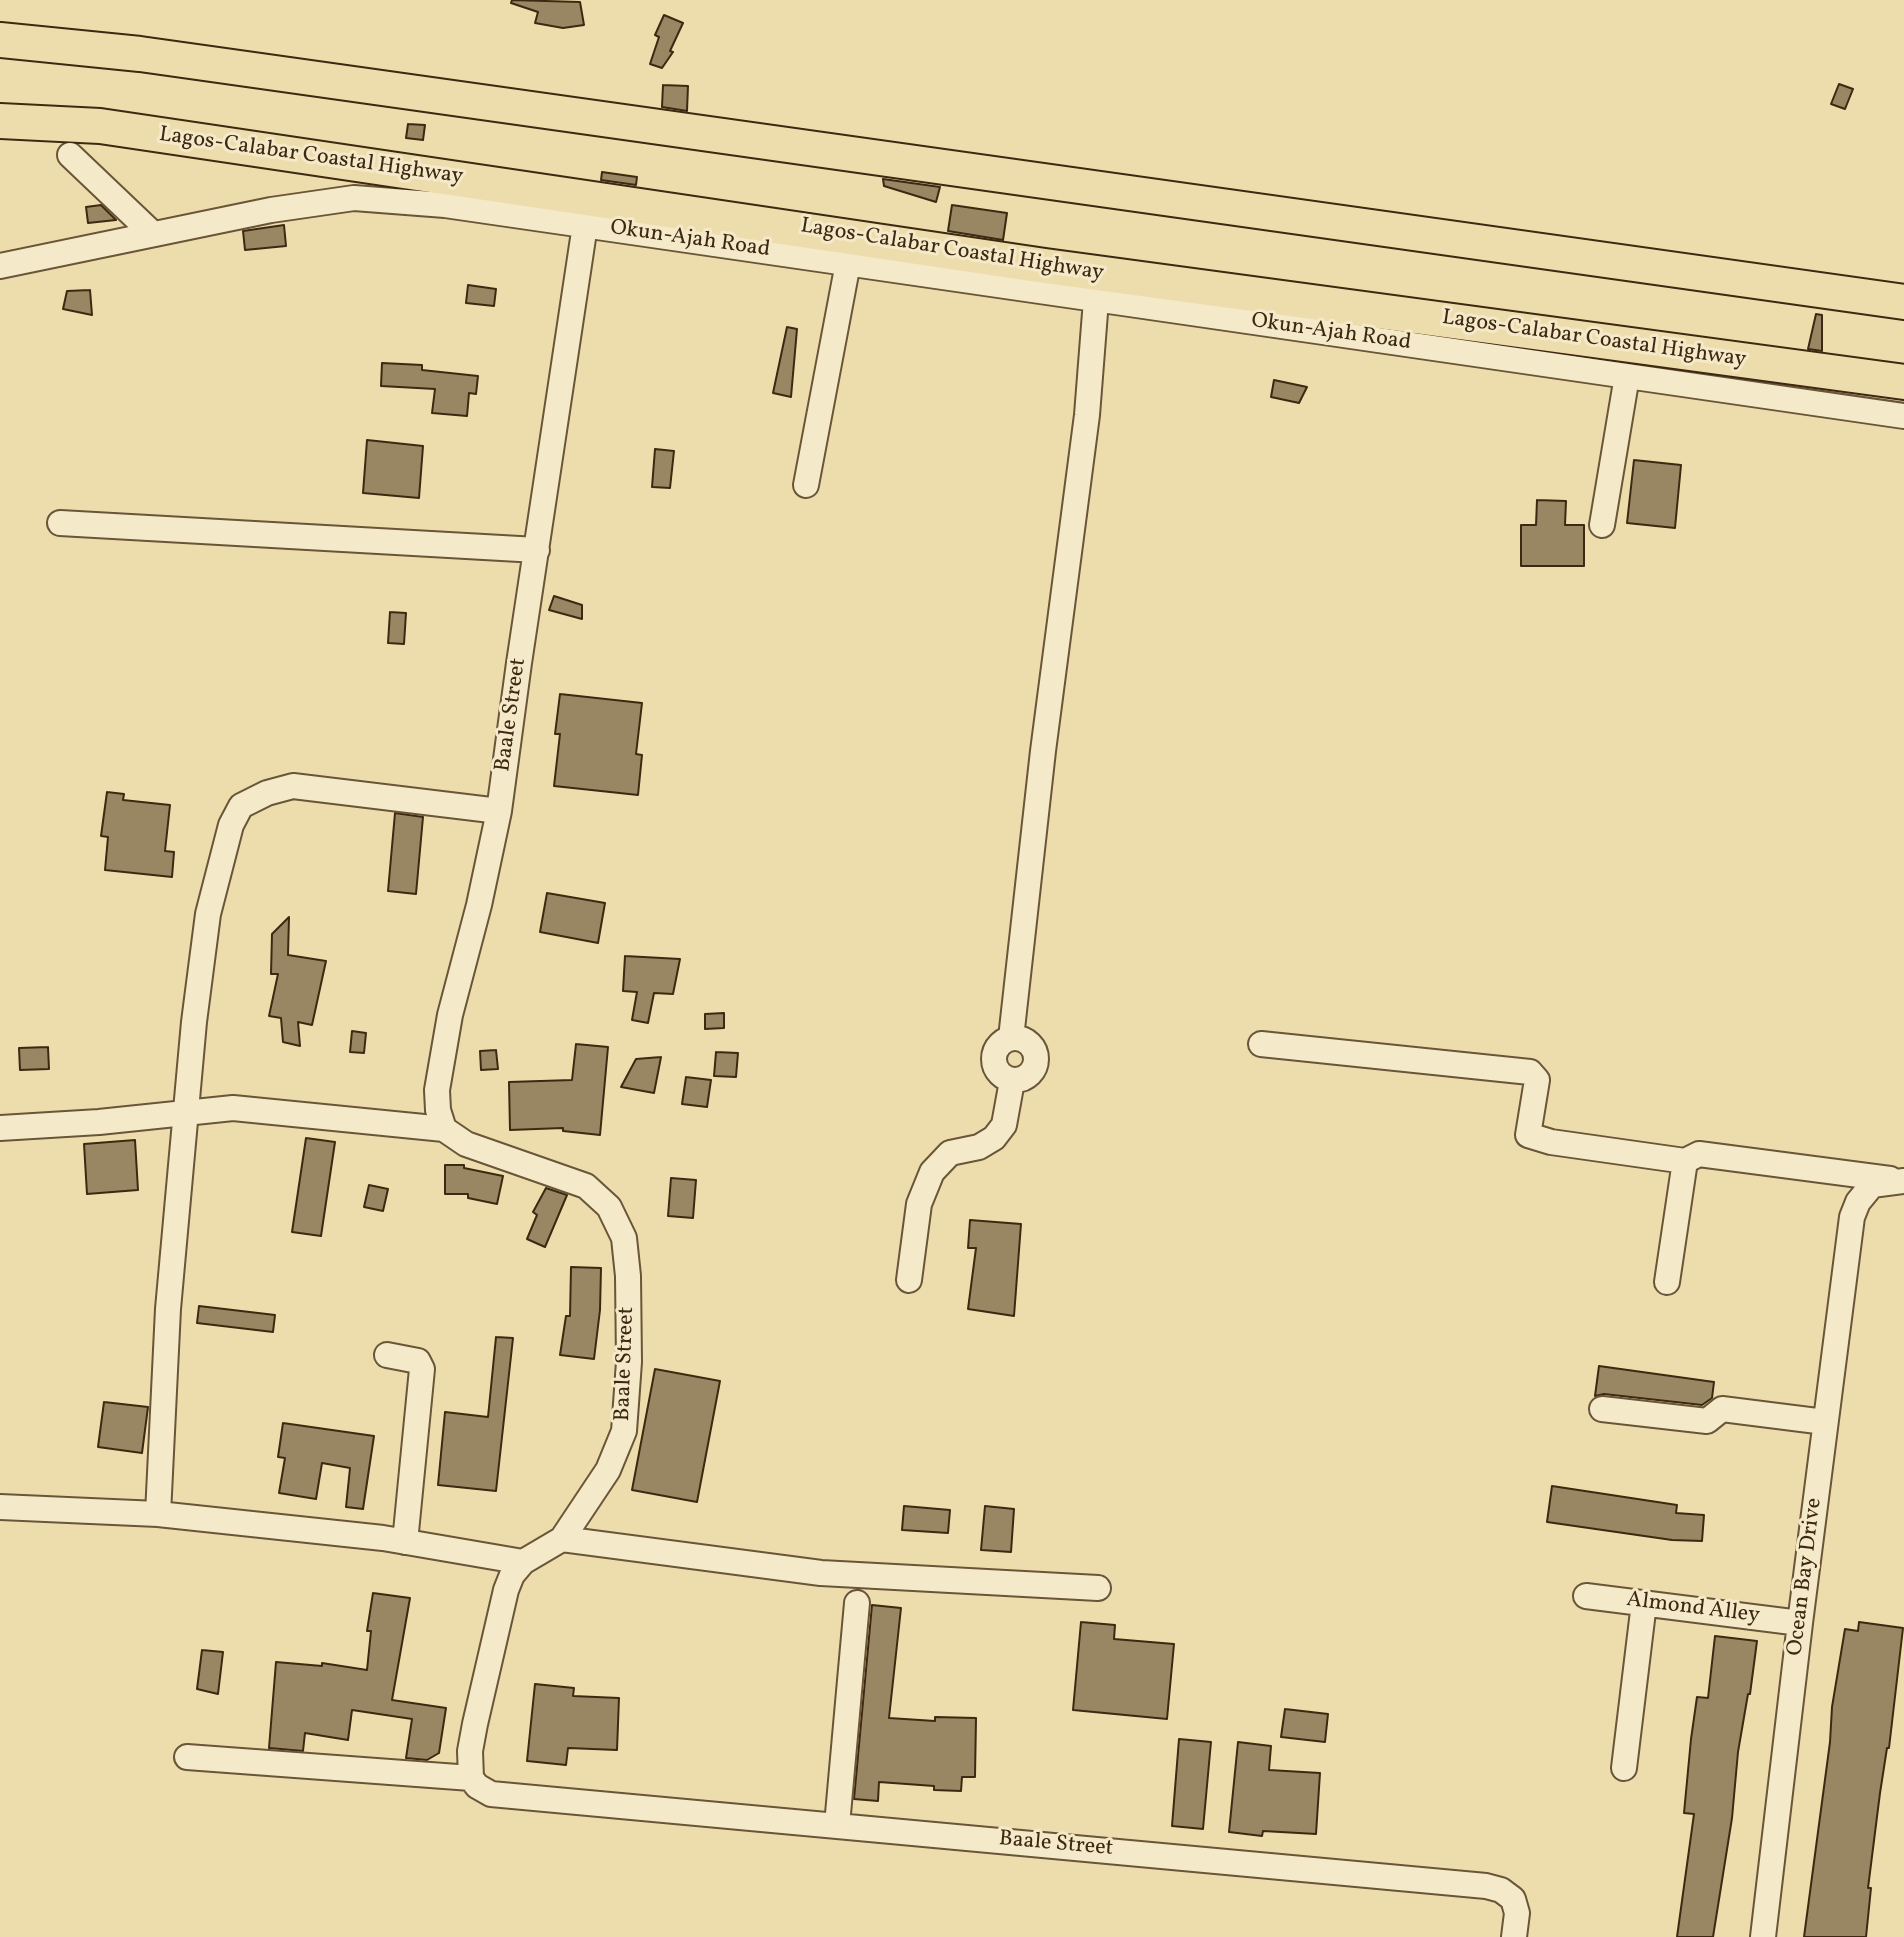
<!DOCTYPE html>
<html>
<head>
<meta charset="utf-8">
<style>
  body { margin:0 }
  canvas { display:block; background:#eeddac }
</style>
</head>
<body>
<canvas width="1904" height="1937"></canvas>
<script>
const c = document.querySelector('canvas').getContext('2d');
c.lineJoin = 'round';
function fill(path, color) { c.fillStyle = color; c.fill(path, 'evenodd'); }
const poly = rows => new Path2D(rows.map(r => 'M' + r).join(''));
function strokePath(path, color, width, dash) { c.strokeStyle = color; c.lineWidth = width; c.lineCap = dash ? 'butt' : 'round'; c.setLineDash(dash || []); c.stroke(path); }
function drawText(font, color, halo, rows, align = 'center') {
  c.font = font + ' Vollkorn,serif'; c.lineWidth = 6; c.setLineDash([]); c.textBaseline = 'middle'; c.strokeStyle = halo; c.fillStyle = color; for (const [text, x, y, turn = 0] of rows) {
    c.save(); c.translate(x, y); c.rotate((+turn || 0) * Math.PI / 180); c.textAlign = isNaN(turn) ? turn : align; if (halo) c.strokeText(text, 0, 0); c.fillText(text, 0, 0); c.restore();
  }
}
const building = poly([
  [512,0,580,2,584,25,563,28,535,23,538,12,511,3,512,0],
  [664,15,683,23,670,51,673,52,662,68,650,64,659,37,655,35,664,15],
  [1839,84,1853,89,1845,109,1831,104,1839,84],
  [663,85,688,86,687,111,662,107,663,85],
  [408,124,425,125,423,140,406,138,408,124],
  [602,172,637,177,636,185,601,180,602,172],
  [883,179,940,187,936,202,884,186,883,179],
  [101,205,116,220,88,223,86,207,101,205],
  [952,205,1007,213,1003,240,948,231,952,205],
  [284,225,286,246,245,250,243,231,284,225],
  [468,285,496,289,494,306,466,303,468,285],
  [90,290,92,315,63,309,67,291,90,290],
  [1816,314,1822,315,1822,351,1808,349,1816,314],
  [787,327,797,329,791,397,773,393,787,327],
  [382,363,422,365,422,370,478,376,476,394,469,393,467,416,432,413,435,389,381,386,382,363],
  [1274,380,1307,387,1299,403,1271,397,1274,380],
  [367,440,423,446,419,498,363,493,367,440],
  [655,449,674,451,670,488,652,487,655,449],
  [1634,460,1681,465,1675,528,1627,523,1634,460],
  [1537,500,1566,501,1565,525,1584,525,1584,566,1521,566,1521,525,1536,525,1537,500],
  [554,596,582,605,582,619,549,610,554,596],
  [390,612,406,613,404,644,388,643,390,612],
  [560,694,642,703,636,754,642,755,638,795,554,786,560,734,555,734,560,694],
  [107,792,124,794,123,800,170,805,165,851,174,852,172,877,105,870,108,837,101,836,107,792],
  [395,813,423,817,416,894,388,891,395,813],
  [547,893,605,903,598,943,540,932,547,893],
  [289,917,288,955,326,961,312,1025,298,1022,300,1046,283,1042,281,1018,269,1016,278,974,271,974,272,934,289,917],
  [625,956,680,959,673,994,654,993,648,1023,632,1020,637,992,623,991,625,956],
  [724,1013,724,1028,705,1029,705,1014,724,1013],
  [352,1031,366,1033,364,1053,350,1052,352,1031],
  [576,1044,608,1047,600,1135,563,1131,563,1128,510,1130,509,1082,572,1080,576,1044],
  [48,1047,49,1069,20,1070,19,1048,48,1047],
  [496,1050,498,1069,481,1070,480,1051,496,1050],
  [716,1052,738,1053,736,1077,714,1076,716,1052],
  [661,1057,654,1093,621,1087,636,1059,661,1057],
  [686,1077,711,1080,707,1107,682,1104,686,1077],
  [306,1138,335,1142,321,1236,292,1232,306,1138],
  [135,1140,138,1190,87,1194,84,1144,135,1140],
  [445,1165,464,1165,464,1168,503,1176,497,1204,468,1198,468,1194,445,1194,445,1165],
  [671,1178,696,1180,693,1218,668,1216,671,1178],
  [369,1185,388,1189,383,1211,364,1207,369,1185],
  [546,1188,567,1195,545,1247,527,1239,537,1215,533,1212,546,1188],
  [970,1220,1021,1224,1014,1316,968,1309,976,1248,968,1248,970,1220],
  [571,1267,601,1268,600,1310,594,1359,560,1355,566,1316,570,1316,571,1267],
  [199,1306,275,1315,273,1332,197,1323,199,1306],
  [496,1337,513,1338,496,1491,438,1485,445,1412,488,1417,496,1337],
  [1599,1366,1714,1382,1712,1398,1702,1405,1604,1394,1595,1396,1599,1366],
  [655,1369,720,1381,697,1502,632,1490,655,1369],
  [104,1402,148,1407,142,1453,98,1447,104,1402],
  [283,1423,374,1436,363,1509,346,1507,350,1468,322,1463,316,1499,279,1493,285,1458,278,1457,283,1423],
  [1552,1486,1677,1505,1676,1513,1704,1515,1702,1541,1672,1540,1547,1522,1552,1486],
  [904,1506,950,1510,948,1533,902,1530,904,1506],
  [985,1506,1014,1509,1011,1552,981,1550,985,1506],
  [373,1593,410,1598,392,1700,446,1708,439,1753,427,1760,406,1758,412,1719,352,1710,348,1740,305,1733,303,1751,269,1748,276,1662,322,1666,322,1663,367,1670,371,1631,367,1631,373,1593],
  [872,1605,901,1608,889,1718,935,1721,935,1717,976,1718,975,1777,962,1777,961,1791,934,1790,934,1786,879,1782,878,1801,854,1799,872,1605],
  [1081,1622,1115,1625,1114,1639,1174,1644,1167,1719,1073,1710,1081,1622],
  [1859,1622,1903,1628,1889,1748,1887,1748,1880,1793,1868,1888,1871,1888,1866,1937,1804,1937,1830,1742,1832,1707,1845,1629,1858,1631,1859,1622],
  [1715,1636,1757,1641,1750,1694,1748,1694,1738,1752,1732,1818,1713,1937,1677,1937,1694,1814,1684,1813,1691,1739,1697,1697,1708,1698,1715,1636],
  [202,1650,223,1652,218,1694,197,1689,202,1650],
  [535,1684,574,1688,573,1696,619,1698,617,1750,568,1748,566,1765,527,1761,535,1684],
  [1285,1709,1328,1714,1325,1742,1281,1737,1285,1709],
  [1179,1739,1211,1742,1203,1829,1172,1826,1179,1739],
  [1238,1742,1271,1746,1269,1770,1320,1773,1316,1834,1263,1831,1262,1836,1229,1832,1238,1742]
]);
const minor = poly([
  [70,155,153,234],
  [585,225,519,663,499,811,479,905,450,1015,437,1090,438,1110,444,1129,466,1144,586,1186,609,1207,624,1238,628,1276,629,1362,624,1431,608,1470,562,1539,523,1562,512,1575,506,1590,475,1724,470,1751,471,1778,477,1786,491,1794,1486,1886,1501,1890,1513,1899,1517,1913,1514,1937],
  [0,266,271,210,354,198,445,205,1904,416],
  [806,485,848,263],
  [60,523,537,550],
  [1602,525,1627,376],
  '994 1059a21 21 0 1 1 42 0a21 21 0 1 1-42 0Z',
  [1011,1038,1043,751,1087,415,1096,300],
  [1261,1044,1530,1072,1537,1080,1528,1135,1551,1142,1685,1161],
  [0,1128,99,1122,233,1108,444,1129],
  [909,1280,919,1204,932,1172,950,1153,979,1147,994,1138,1004,1125,1012,1081],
  [1667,1282,1685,1161,1699,1154,1890,1179],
  [387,1355,418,1361,422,1369,405,1542],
  [1602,1409,1707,1421,1722,1409,1825,1422],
  [0,1507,158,1514,383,1538,523,1562],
  [158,1514,168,1309,194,1022,208,914,231,825,241,806,267,793,293,786,499,811],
  [562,1539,821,1573,1098,1588],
  [1586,1596,1800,1623],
  [187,1757,471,1778],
  [1624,1768,1644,1603],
  [837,1825,857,1603],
  [1763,1937,1800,1623,1852,1217,1858,1202,1872,1185,1904,1181]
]);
const highway = poly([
  [0,40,140,54,1904,302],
  [0,121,100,126,1045,266,1904,382]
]);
const streetNames = [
  ["Lagos-Calabar Coastal Highway",311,157,8],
  ["Okun-Ajah Road",690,240,8],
  ["Lagos-Calabar Coastal Highway",952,251,9],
  ["Okun-Ajah Road",1331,333,8],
  ["Lagos-Calabar Coastal Highway",1594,340,8],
  ["Baale Street",512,715,-82],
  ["Baale Street",626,1364,-88],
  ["Ocean Bay Drive",1806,1577,-83],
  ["Almond Alley",1693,1609,7],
  ["Baale Street",1056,1845,5]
];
fill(building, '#998662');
strokePath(building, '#3d2811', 2);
strokePath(minor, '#695538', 28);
strokePath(highway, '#3d2811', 38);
strokePath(minor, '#f4e9c9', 24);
strokePath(highway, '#eeddac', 34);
drawText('22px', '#3d2811', '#f4e9c9', streetNames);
</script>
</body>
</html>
